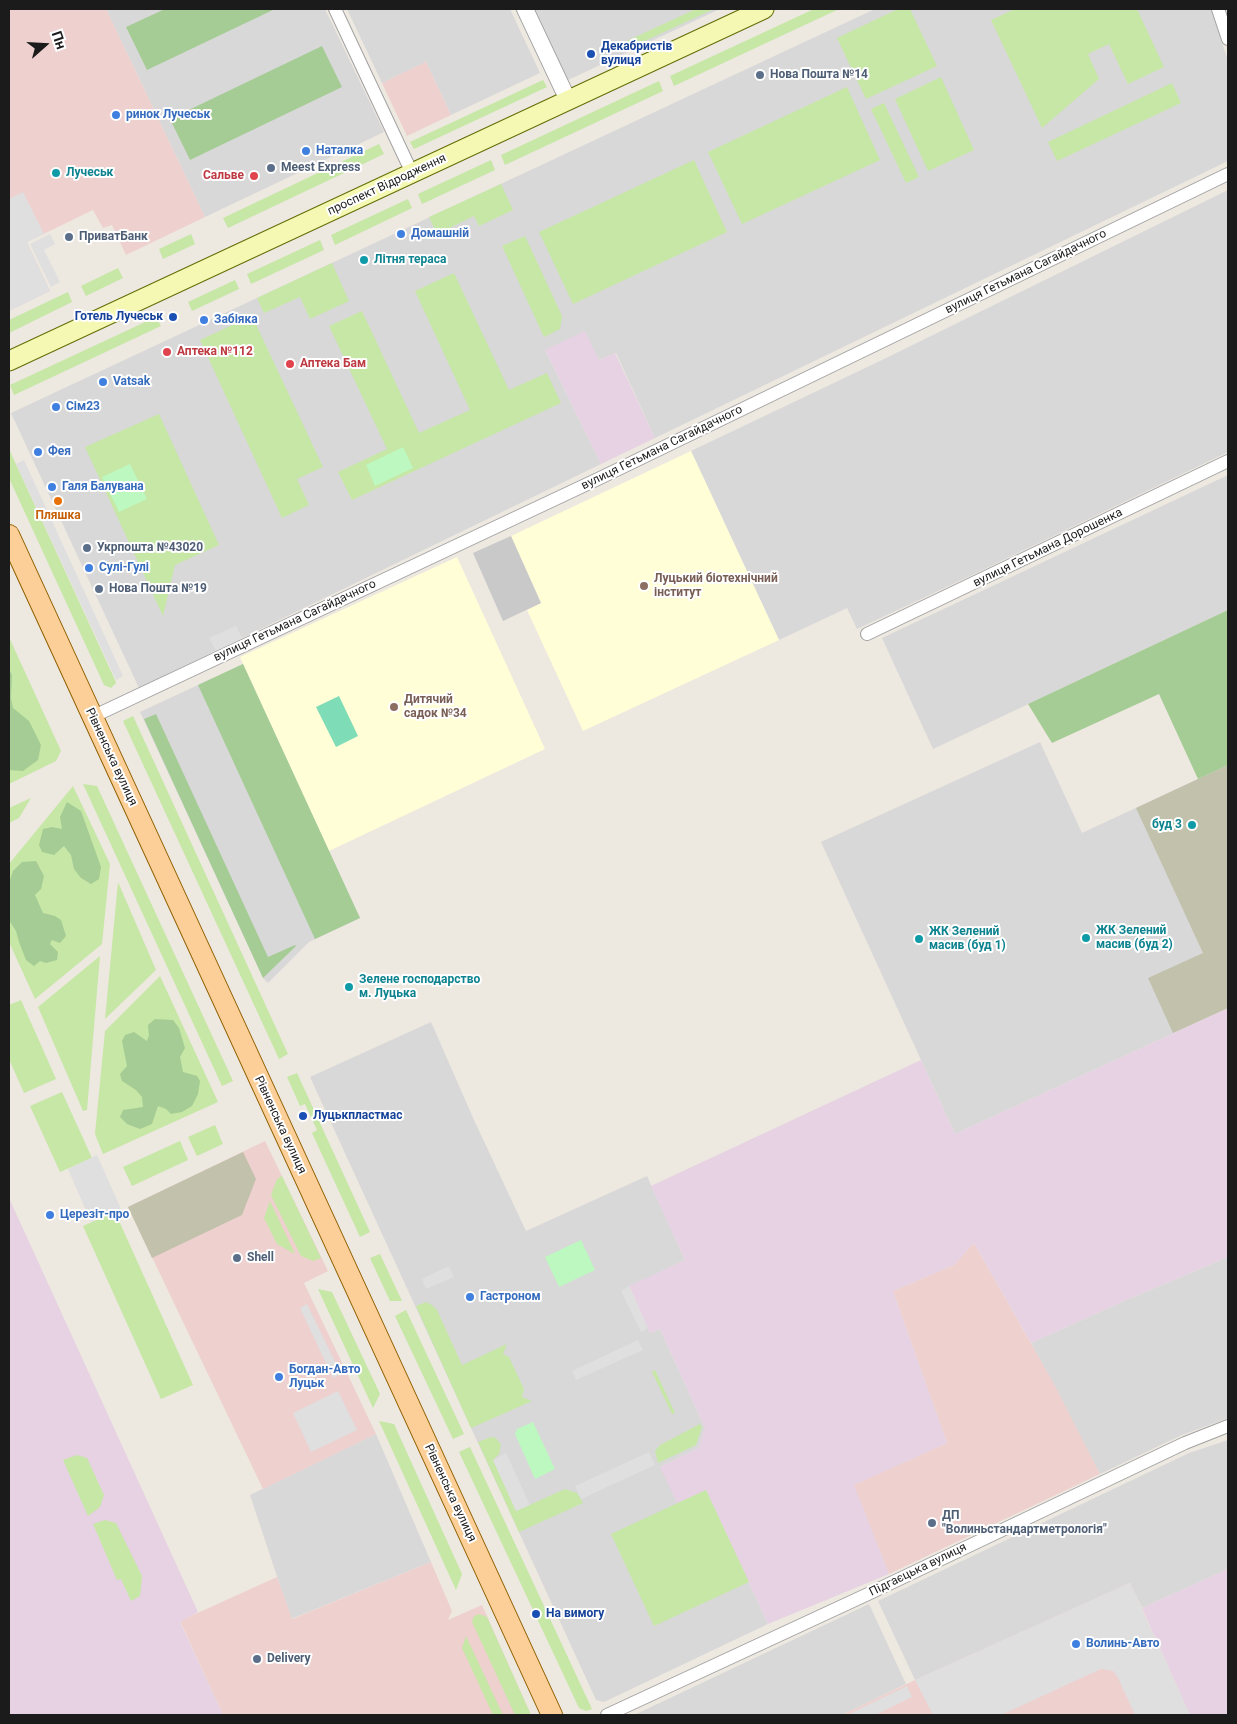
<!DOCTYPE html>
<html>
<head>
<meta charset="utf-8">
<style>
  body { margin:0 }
  #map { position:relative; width:1237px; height:1724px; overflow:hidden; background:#ede8e0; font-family:Roboto,sans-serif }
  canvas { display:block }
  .frame { position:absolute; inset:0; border:10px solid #1b1b1b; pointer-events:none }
  .north { position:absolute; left:20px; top:20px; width:50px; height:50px; -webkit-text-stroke:4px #fff; paint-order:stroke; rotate:71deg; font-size:14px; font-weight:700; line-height:20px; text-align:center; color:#1b1b1b }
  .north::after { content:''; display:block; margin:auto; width:18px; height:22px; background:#1b1b1b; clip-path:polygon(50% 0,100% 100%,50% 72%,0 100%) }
</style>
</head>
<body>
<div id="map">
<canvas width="1237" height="1724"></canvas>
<div class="frame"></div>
<div class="north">Пн</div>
</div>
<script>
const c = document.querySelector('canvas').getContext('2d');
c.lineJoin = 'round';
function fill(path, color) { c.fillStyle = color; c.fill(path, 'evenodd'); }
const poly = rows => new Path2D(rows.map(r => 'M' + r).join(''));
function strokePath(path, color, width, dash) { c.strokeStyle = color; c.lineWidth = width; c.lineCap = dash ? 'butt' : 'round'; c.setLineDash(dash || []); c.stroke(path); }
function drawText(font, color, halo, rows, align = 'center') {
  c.font = font + ' Roboto,sans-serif'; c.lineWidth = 4; c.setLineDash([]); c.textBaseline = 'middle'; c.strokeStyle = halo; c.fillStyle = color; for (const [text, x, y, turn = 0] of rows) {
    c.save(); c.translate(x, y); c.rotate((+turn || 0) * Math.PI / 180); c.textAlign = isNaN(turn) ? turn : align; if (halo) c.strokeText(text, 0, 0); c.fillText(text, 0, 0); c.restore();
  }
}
const residential = poly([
  [106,9,325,9,384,132,205,217],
  [347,9,510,9,540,73,451,115,426,62,382,83],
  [532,9,720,9,566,81],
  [875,9,1211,9,1228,61,1228,161,655,438,616,353,599,360,545,350,601,464,139,688,11,413],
  [1228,190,1228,452,968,577,857,629,847,608,779,640,691,451,882,360],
  [1228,475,1228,610,933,749,882,638],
  [243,664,360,918,309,942,268,983,263,978,140,712],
  [1040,742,1082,833,1228,765,1228,1008,955,1134,821,842],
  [431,1022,474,1120,526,1231,647,1176,685,1260,629,1287,650,1333,660,1329,705,1428,699,1448,660,1467,706,1490,768,1624,604,1702,596,1700,310,1077],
  [1228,1257,1228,1418,1182,1435,1100,1474,1031,1343,1124,1301],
  [376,1434,431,1562,291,1619,250,1495],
  [1228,1440,1228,1569,1142,1608,1130,1583,915,1680,878,1601,1189,1453],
  [869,1604,906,1684,842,1715,634,1715]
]);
const commercial = poly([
  [9,9,106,9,205,217,126,255,112,225,103,228,93,210,27,242,50,291,9,311],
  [426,62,451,115,407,136,382,83],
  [265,1141,328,1271,304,1283,376,1434,263,1489,128,1207],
  [974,1243,1054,1384,1100,1474,889,1574,853,1485,947,1443,893,1291,954,1265],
  [431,1562,452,1611,448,1620,482,1605,531,1715,223,1715,180,1621,277,1577,292,1619],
  [1130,1583,1190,1715,842,1715,915,1680]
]);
const industrial = poly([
  [585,331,599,360,615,353,655,438,601,464,545,350],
  [1228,1008,1228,1257,1124,1301,1031,1343,974,1243,954,1265,893,1291,947,1443,854,1485,889,1574,768,1624,706,1490,677,1503,660,1467,699,1448,705,1428,660,1329,650,1333,629,1286,685,1260,651,1186,921,1060,955,1134],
  [9,1198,198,1612,180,1622,223,1715,9,1715],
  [1228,1569,1228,1715,1190,1715,1142,1608]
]);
const education = poly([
  [691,451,779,640,583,731,527,610,541,603,511,536],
  [457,557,545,749,329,851,240,657]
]);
const religious = poly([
  [511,536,541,603,503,621,473,553]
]);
const construction = poly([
  [1228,765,1228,1008,1173,1033,1148,978,1203,953,1136,808],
  [243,1152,256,1179,242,1215,152,1258,128,1207]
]);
const grass = poly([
  [696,9,714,9,623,51,620,44],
  [814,9,839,9,674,86,670,76],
  [898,9,910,9,937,66,866,99,837,38],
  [1015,9,1137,9,1164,67,1128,84,1109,44,1088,54,1099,79,1042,128,991,20],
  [941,77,974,150,928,171,895,99],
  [543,80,547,87,414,149,410,142],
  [659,81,663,91,505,165,501,155],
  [1172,83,1181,103,1057,161,1048,142],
  [847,87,880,160,742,224,708,152],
  [884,103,919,177,906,183,871,109],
  [379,144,384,154,228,228,223,218],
  [491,160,495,170,422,204,418,194],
  [694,160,727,232,573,304,539,232],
  [501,184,513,210,479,226,474,216,437,234,429,217],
  [408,199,412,208,335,245,331,235],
  [191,234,195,244,163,259,159,249],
  [525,236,562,316,560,329,544,337,502,246],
  [320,240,324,250,251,284,247,274],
  [332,263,349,301,310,319,300,297,264,313,257,298],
  [118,268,123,278,86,296,81,286],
  [454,273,509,390,547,373,561,403,352,500,338,472,387,449,329,326,362,311,419,433,470,410,415,291],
  [235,280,239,289,192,311,188,302],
  [68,292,72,302,9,333,9,320],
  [252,316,323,467,297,479,309,505,282,518,200,340],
  [156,317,161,326,14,395,10,385],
  [159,414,219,545,175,565,163,616,85,447],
  [9,449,115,680,116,683,111,688,104,685,9,478],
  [9,637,61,751,56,761,9,784],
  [133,716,288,1054,279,1059,123,721],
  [83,784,97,786,233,1081,222,1086],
  [73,786,110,864,102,944,35,999,9,942,9,864],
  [31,798,19,818,9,823,9,808],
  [118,882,156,970,105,1019],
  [100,956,87,1110,83,1111,38,1007],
  [160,976,218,1102,103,1154,95,1134,105,1031],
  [21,1000,56,1079,24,1093,9,1059,9,1005],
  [297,1073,370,1232,360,1237,312,1133,317,1130,305,1104,300,1106,287,1077],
  [62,1092,92,1158,60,1172,30,1106],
  [215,1125,223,1144,197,1156,188,1137],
  [180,1141,188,1160,132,1186,123,1167],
  [282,1176,321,1258,313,1261,301,1256,271,1195,277,1179],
  [270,1201,295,1254,277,1244,264,1218],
  [115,1212,193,1385,161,1399,83,1226],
  [380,1254,402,1301,390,1301,370,1258],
  [318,1289,332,1292,380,1394,373,1408],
  [426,1302,432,1305,437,1310,462,1365,507,1344,503,1354,509,1357,524,1389,522,1397,532,1401,471,1428,416,1306],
  [406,1310,464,1434,453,1439,395,1316],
  [655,1370,675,1413,672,1414,652,1372],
  [379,1421,394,1424,462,1574,456,1590],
  [700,1424,702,1427,696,1445,658,1463,655,1451,660,1445],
  [491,1437,496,1438,501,1445,499,1454,493,1460,516,1511,565,1489,577,1493,583,1503,519,1532,478,1442],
  [470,1447,592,1709,586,1711,579,1708,459,1452],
  [77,1455,87,1458,104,1495,100,1507,88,1516,63,1460],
  [706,1490,749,1582,654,1626,611,1534],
  [105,1520,116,1523,142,1576,140,1596,131,1601,121,1579,117,1580,93,1524],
  [479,1614,487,1617,531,1715,515,1715,472,1622,474,1616],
  [466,1636,503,1715,493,1715,462,1648]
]);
const forest = poly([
  [165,9,275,9,147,70,126,27],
  [322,46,342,87,190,160,170,119],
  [1228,610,1228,765,1198,779,1159,694,1052,743,1028,704],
  [243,664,360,918,315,939,198,685],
  [9,669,12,675,11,698,13,708,29,721,41,745,38,760,23,771,9,770],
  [156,714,268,957,295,945,296,946,263,978,144,719],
  [67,802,81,811,101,867,99,879,91,884,81,878,74,869,71,855,64,846,54,855,42,852,39,845,43,829,52,827,62,829,60,817],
  [36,861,44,876,41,889,35,895,43,913,55,916,61,920,66,936,60,943,52,940,50,944,58,952,57,960,46,963,40,961,34,966,26,960,19,942,16,931,9,920,9,883,13,871,22,862],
  [155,1019,173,1020,179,1028,185,1048,180,1057,183,1072,197,1076,200,1081,198,1094,192,1106,182,1112,171,1114,166,1109,158,1106,152,1124,140,1129,127,1124,120,1117,123,1110,143,1107,142,1097,136,1090,122,1081,120,1074,127,1066,122,1041,125,1035,134,1032,147,1041,149,1035,148,1025]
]);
const park = poly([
  [403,447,413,468,375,486,366,465],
  [130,464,147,499,119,512,102,477],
  [581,1240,595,1270,559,1287,545,1257],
  [533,1422,555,1469,535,1479,515,1434,517,1429]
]);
const pitch = poly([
  [339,696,358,736,336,747,316,707]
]);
const parking = poly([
  [23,192,44,234,27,242,50,291,9,311,9,199],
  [50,234,55,244,44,250,60,282,51,287,30,244],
  [24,460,123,676,116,680,16,464],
  [236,626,242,638,216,651,209,638],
  [97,1155,121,1209,91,1222,68,1169],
  [449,1266,454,1277,426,1289,422,1279],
  [629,1286,648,1328,641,1332,621,1291],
  [307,1304,341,1374,333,1378,300,1308],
  [638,1340,643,1350,576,1380,572,1371],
  [338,1391,357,1430,311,1452,293,1413],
  [649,1452,655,1465,581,1499,575,1486],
  [506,1453,530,1505,516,1511,493,1460],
  [1130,1583,1190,1715,1135,1715,1118,1678,1113,1671,1101,1669,1001,1715,933,1715,915,1680],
  [907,1686,912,1697,875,1715,847,1715]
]);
const minor = poly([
  [335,9,412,173],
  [1218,9,1228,39],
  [867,634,1228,461],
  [92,717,598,479,1228,174],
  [607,1715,868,1594,1185,1443,1228,1426]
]);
const tertiary = poly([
  [525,9,568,100]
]);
const secondary = poly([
  [9,361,764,9]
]);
const primary = poly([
  [9,535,552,1715]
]);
const markers = [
  [591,54,5,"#1a4fb4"],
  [760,75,5,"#5c6f8a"],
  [116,115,5,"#3f7fe0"],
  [306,151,5,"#3f7fe0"],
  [271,168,5,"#5c6f8a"],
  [56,173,5,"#0f9aa8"],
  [254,176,5,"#e0444e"],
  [401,234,5,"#3f7fe0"],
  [69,237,5,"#5c6f8a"],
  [364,260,5,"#0f9aa8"],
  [173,317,5,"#1a4fb4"],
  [204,320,5,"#3f7fe0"],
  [167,352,5,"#e0444e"],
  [290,364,5,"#e0444e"],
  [103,382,5,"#3f7fe0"],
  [56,407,5,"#3f7fe0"],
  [38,452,5,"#3f7fe0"],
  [52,487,5,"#3f7fe0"],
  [58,501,5,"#e8710a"],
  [87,548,5,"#5c6f8a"],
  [89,568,5,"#3f7fe0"],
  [644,586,5,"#8d6e63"],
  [99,589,5,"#5c6f8a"],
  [394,707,5,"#8d6e63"],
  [1192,825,5,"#0f9aa8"],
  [1086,938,5,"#0f9aa8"],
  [919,939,5,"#0f9aa8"],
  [349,987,5,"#0f9aa8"],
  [303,1116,5,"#1a4fb4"],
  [50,1215,5,"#3f7fe0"],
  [237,1258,5,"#5c6f8a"],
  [470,1297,5,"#3f7fe0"],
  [279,1377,5,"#3f7fe0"],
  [932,1523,5,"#5c6f8a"],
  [536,1614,5,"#1a4fb4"],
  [1076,1644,5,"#3f7fe0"],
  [257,1659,5,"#5c6f8a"]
];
const transitNames = [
  ["Декабристів",601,47],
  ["вулиця",601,61],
  ["Готель Лучеськ",163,317,"right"],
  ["Луцькпластмас",313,1116],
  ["На вимогу",546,1614]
];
const serviceNames = [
  ["Нова Пошта №14",770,75],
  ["Meest Express",281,168],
  ["ПриватБанк",79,237],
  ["Укрпошта №43020",97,548],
  ["Нова Пошта №19",109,589],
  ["Shell",247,1258],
  ["ДП",942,1516],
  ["\"Волиньстандартметрологія\"",942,1530],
  ["Delivery",267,1659]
];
const shopNames = [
  ["ринок Лучеськ",126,115],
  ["Наталка",316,151],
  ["Домашній",411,234],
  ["Забіяка",214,320],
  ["Vatsak",113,382],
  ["Сім23",66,407],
  ["Фея",48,452],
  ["Галя Балувана",62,487],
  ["Сулі-Гулі",99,568],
  ["Церезіт-про",60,1215],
  ["Гастроном",480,1297],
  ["Богдан-Авто",289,1370],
  ["Луцьк",289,1384],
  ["Волинь-Авто",1086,1644]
];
const cultureNames = [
  ["Лучеськ",66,173],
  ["Літня тераса",374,260],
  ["буд 3",1182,825,"right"],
  ["ЖК Зелений",1096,931],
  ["масив (буд 2)",1096,945],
  ["ЖК Зелений",929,932],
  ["масив (буд 1)",929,946],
  ["Зелене господарство",359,980],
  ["м. Луцька",359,994]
];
const healthNames = [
  ["Сальве",244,176,"right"],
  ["Аптека №112",177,352],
  ["Аптека Бам",300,364]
];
const streetNames = [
  ["проспект Відродження",387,185,-25],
  ["вулиця Гетьмана Сагайдачного",1026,272,-26],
  ["вулиця Гетьмана Сагайдачного",662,448,-26],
  ["вулиця Гетьмана Дорошенка",1048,548,-26],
  ["вулиця Гетьмана Сагайдачного",295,621,-25],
  ["Рівненська вулиця",111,757,65],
  ["Рівненська вулиця",280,1125,65],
  ["Рівненська вулиця",450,1493,65],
  ["Підгаєцька вулиця",918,1570,-26]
];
const foodNames = [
  ["Пляшка",58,516]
];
const educationNames = [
  ["Луцький біотехнічний",654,579],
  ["інститут",654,593],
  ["Дитячий",404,700],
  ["садок №34",404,714]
];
fill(residential, '#d9d8d8');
fill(commercial, '#eed0cf');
fill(industrial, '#e6d2e2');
fill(education, '#fffed7');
fill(religious, '#c9c9c9');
fill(construction, '#c1c1ac');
fill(grass, '#c6e7a5');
fill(forest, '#a5cc95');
fill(park, '#bcf8c0');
fill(pitch, '#7edcb7');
fill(parking, '#dfdfdf');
strokePath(minor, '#a2a2a2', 14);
strokePath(tertiary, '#a2a2a2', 18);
strokePath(secondary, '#636e06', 21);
strokePath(primary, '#906001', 22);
strokePath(minor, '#fff', 12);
strokePath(tertiary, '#fff', 16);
strokePath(secondary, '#f5f8b3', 19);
strokePath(primary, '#fbcf97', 20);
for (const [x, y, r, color] of markers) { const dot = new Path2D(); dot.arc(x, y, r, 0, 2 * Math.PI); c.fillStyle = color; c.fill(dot); strokePath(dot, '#fff', 2); }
drawText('bold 12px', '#164399', '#fff', transitNames, 'left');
drawText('bold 12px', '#4e5e75', '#fff', serviceNames, 'left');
drawText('bold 12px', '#366cbe', '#fff', shopNames, 'left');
drawText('bold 12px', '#0d838f', '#fff', cultureNames, 'left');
drawText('bold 12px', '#be3a42', '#fff', healthNames, 'left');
drawText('12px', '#1b1b1b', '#fff', streetNames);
drawText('bold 12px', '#c56008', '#fff', foodNames);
drawText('bold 12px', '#785e54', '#fff', educationNames, 'left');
</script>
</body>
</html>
